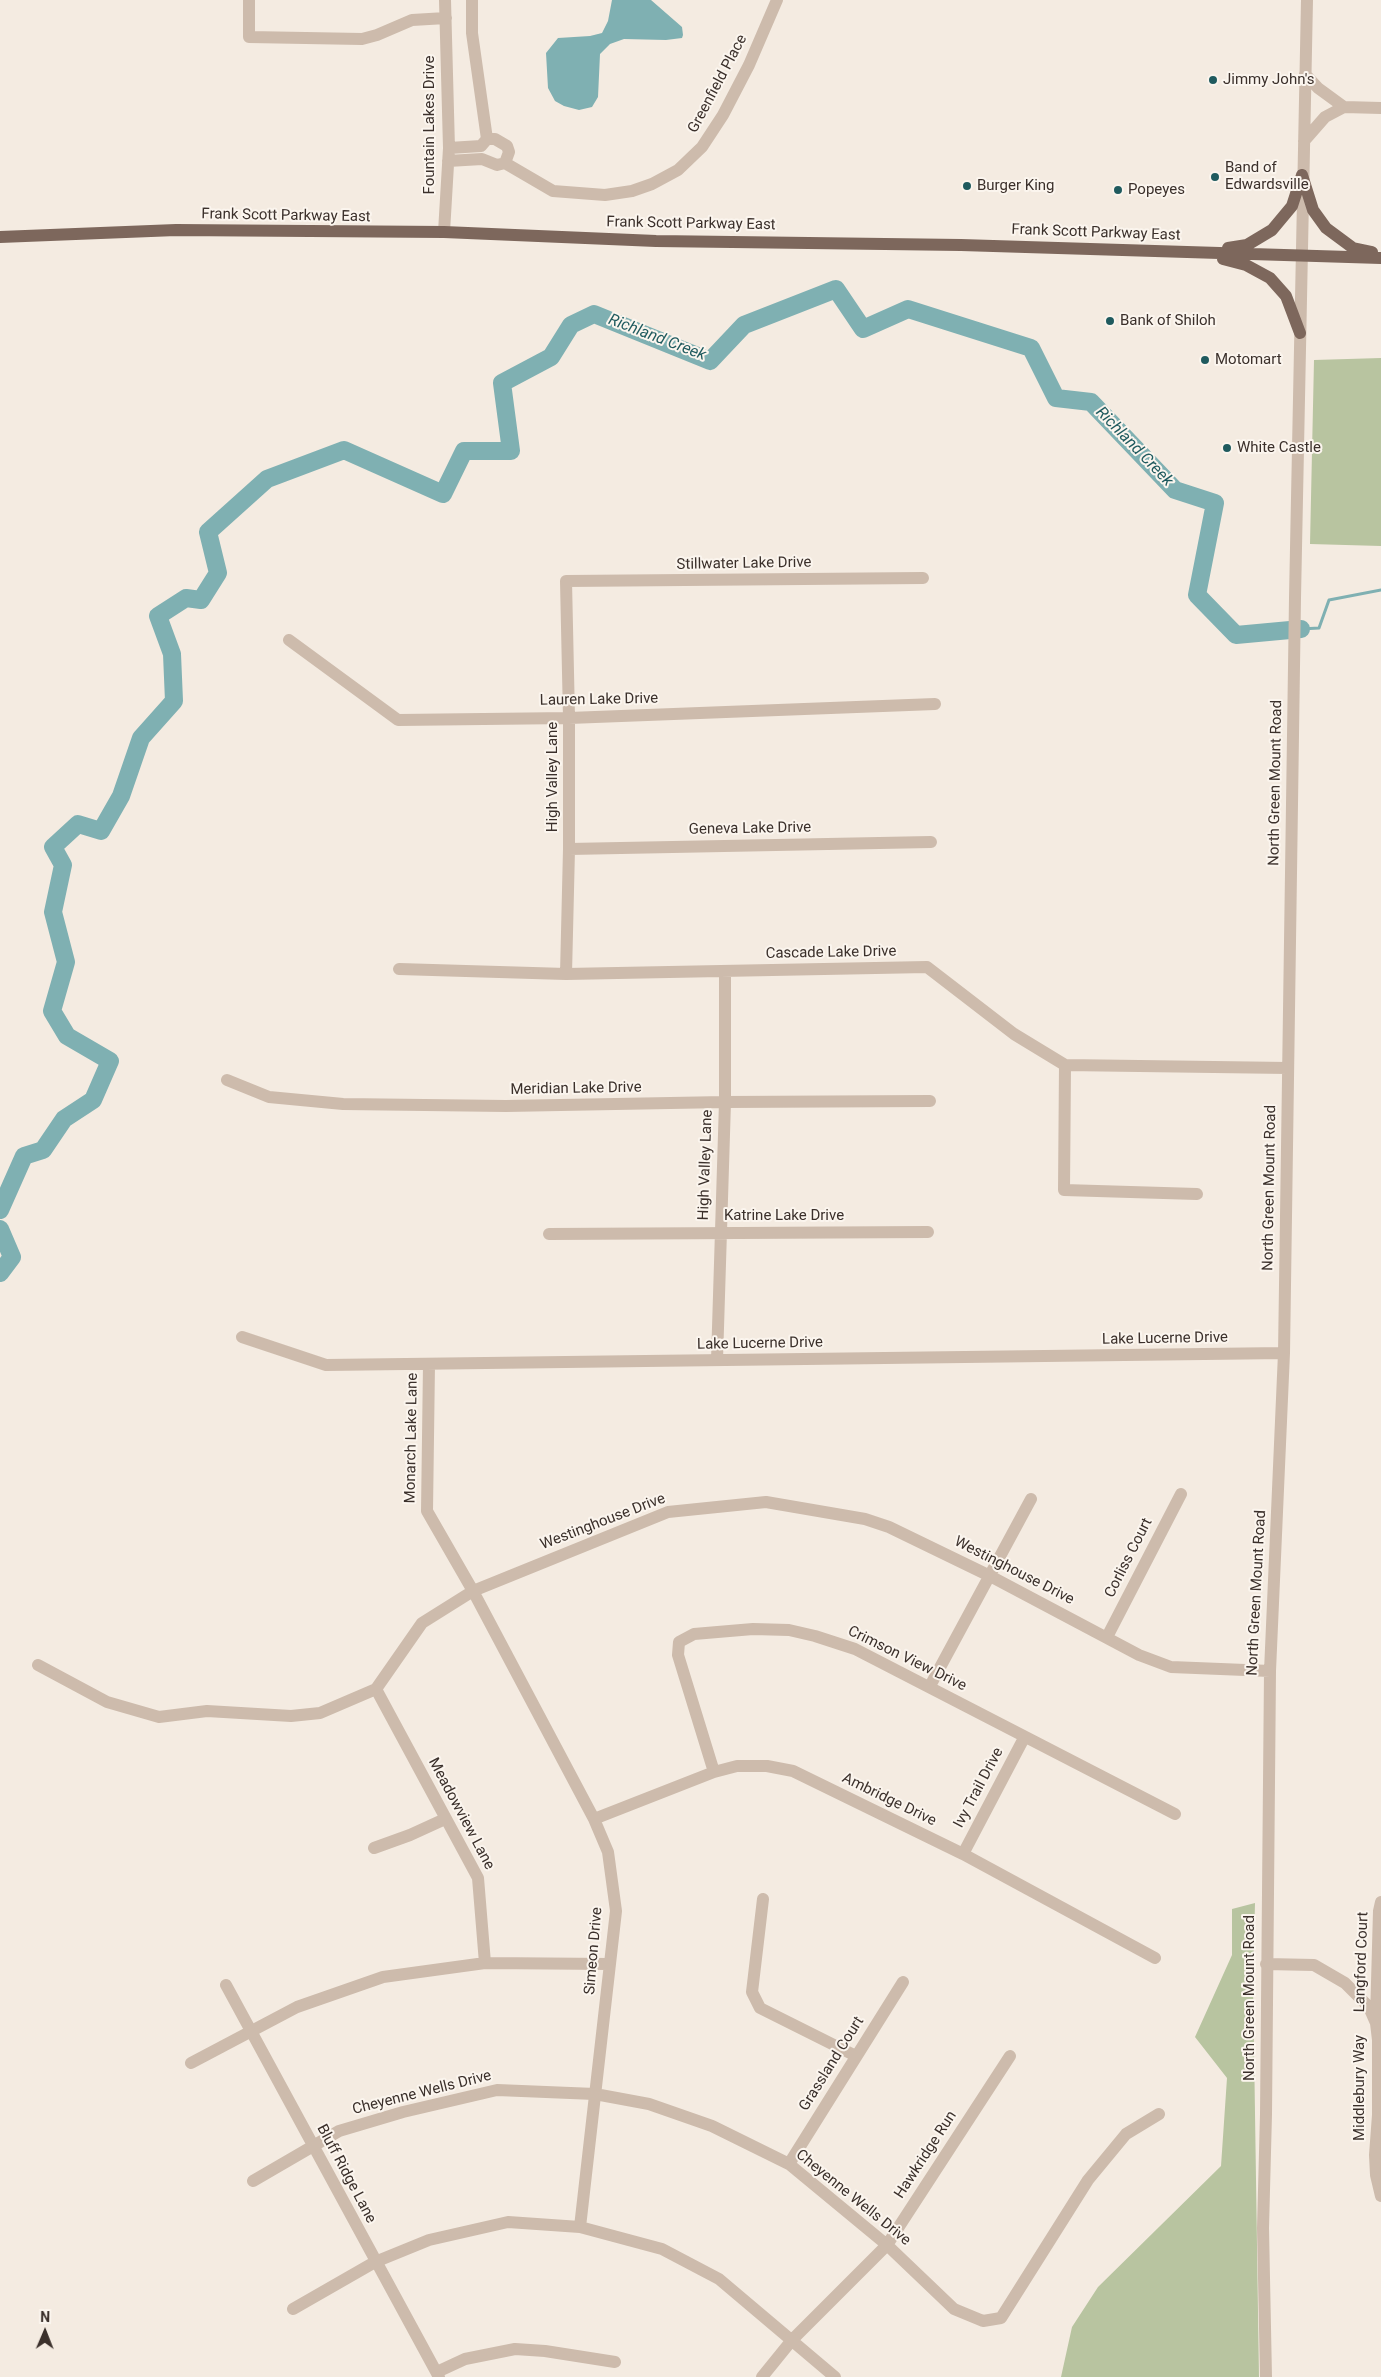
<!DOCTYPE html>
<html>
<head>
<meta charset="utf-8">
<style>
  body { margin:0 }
  #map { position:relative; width:1381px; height:2377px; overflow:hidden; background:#f4ebe1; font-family:Roboto,sans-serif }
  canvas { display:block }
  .north { position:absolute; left:20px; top:2307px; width:50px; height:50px; -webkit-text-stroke:4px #fbf5ee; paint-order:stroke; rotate:1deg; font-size:14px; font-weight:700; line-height:20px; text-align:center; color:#3b302b }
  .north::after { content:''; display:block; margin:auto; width:18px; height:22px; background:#3b302b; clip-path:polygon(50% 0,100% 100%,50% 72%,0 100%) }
</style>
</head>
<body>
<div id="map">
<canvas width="1381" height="2377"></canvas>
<div class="north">N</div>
</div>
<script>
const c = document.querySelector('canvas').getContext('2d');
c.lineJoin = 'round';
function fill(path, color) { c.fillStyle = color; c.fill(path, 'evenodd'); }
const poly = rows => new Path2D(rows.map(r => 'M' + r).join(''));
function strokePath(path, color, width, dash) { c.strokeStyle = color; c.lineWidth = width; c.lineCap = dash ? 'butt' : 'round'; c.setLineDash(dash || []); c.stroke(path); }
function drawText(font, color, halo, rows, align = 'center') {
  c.font = font + ' Roboto,sans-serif'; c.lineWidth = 4; c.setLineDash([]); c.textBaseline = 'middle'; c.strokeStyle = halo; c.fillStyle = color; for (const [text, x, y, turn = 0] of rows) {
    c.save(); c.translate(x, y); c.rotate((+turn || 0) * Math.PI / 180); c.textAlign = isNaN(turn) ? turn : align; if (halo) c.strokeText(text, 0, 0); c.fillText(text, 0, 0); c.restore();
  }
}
const green = poly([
  [1381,358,1381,546,1310,544,1314,360],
  [1255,1903,1253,1981,1259,2377,1061,2377,1072,2327,1098,2287,1221,2166,1227,2078,1195,2037,1232,1955,1232,1909]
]);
const water = poly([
  [612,0,651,0,682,27,683,35,682,38,666,40,624,39,610,44,600,54,598,97,592,107,579,110,564,106,555,101,548,88,546,53,558,38,590,36,602,33,608,21]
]);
const stream = poly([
  [1301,629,1319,628,1329,600,1381,590]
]);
const river = poly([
  [0,1210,24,1156,43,1150,64,1119,93,1100,110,1061,67,1036,52,1011,66,962,53,912,63,865,53,847,78,824,101,831,121,796,141,738,174,701,172,654,158,616,186,598,201,600,218,573,208,532,267,479,344,450,443,494,464,451,511,451,502,383,551,357,571,325,594,314,710,361,744,325,836,289,863,329,908,309,1031,348,1056,398,1091,402,1175,490,1215,503,1197,595,1236,635,1301,629],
  [0,1229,12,1257,0,1273]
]);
const minor = poly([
  [249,0,249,37,362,39,377,35,412,20,446,18],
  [472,0,472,33,487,139],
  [1305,74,1318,88,1344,107],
  [1304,141,1325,117,1344,107,1381,108],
  [449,148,481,146,487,139,495,139,507,146,509,152,505,163],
  [448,161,482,159,497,165,505,163,553,191,605,195,632,191,652,184,678,170,702,147,723,115,749,65,777,0],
  [444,232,449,148,445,0],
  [923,578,566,581,569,718,569,849,566,974,927,967,1014,1034,1065,1065,1288,1068],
  [289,640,398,720,569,718,935,704],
  [569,849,931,842],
  [399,969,566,974],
  [1065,1065,1064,1190,1197,1194],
  [227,1080,269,1097,343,1104,506,1106,725,1102,930,1101],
  [549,1234,928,1232],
  [242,1337,326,1365,1284,1353],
  [717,1360,725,1102,725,972],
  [429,1364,427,1511,473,1591,594,1819,608,1852,616,1911,580,2227],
  [1107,1637,1181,1494],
  [38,1665,107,1702,159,1717,207,1711,291,1716,320,1713,376,1689,422,1623,473,1591,668,1512,766,1502,865,1519,889,1527,990,1576,1139,1655,1171,1667,1270,1671],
  [930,1686,1031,1499],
  [376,1689,478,1878,485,1963],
  [714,1772,678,1655,679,1642,694,1634,753,1629,789,1630,815,1636,855,1649,1175,1814],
  [594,1819,714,1772,737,1766,767,1766,793,1771,963,1854,1155,1958],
  [374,1848,410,1835,445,1819],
  [963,1854,1024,1738],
  [763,1899,752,1992,760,2008,856,2056],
  [1266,1964,1314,1965,1345,1983,1369,2007,1376,2023,1378,2040,1378,2115,1375,2155,1376,2175,1381,2196],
  [226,1985,439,2377],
  [1376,2018,1379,1911,1381,1902],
  [191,2063,297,2007,383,1977,485,1963,610,1964],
  [789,2164,903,1982],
  [253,2181,339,2131,403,2112,497,2090,595,2094,649,2104,712,2126,789,2164,887,2245,954,2309,983,2321,1001,2318,1088,2180,1126,2134,1159,2114],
  [293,2309,375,2262,429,2240,508,2222,580,2227,662,2249,719,2279,835,2377],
  [437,2372,465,2359,515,2349,545,2351,615,2362],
  [762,2377,792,2340,887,2245,1010,2056],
  [1266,2377,1263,2228,1266,2114,1270,1671,1284,1353,1295,598,1307,0]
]);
const major = poly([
  [1302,175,1313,210,1326,228,1353,248,1372,252],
  [0,237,176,230,444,232,656,241,961,245,1381,258],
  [1228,248,1247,245,1272,230,1292,206,1302,175],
  [1223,259,1246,265,1270,278,1286,296,1300,333]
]);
const markers = [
  [1213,80,5,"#1f5a5e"],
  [1215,177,5,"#1f5a5e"],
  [967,186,5,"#1f5a5e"],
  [1118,190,5,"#1f5a5e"],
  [1110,321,5,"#1f5a5e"],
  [1205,360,5,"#1f5a5e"],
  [1227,448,5,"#1f5a5e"]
];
const poiNames = [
  ["Jimmy John's",1223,80],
  ["Band of",1225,168],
  ["Edwardsville",1225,185],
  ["Burger King",977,186],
  ["Popeyes",1128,190],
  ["Bank of Shiloh",1120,321],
  ["Motomart",1215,360],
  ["White Castle",1237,448]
];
const streetNames = [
  ["Greenfield Place",718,84,-62],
  ["Fountain Lakes Drive",430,125,-90],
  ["Frank Scott Parkway East",286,216,1],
  ["Frank Scott Parkway East",691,224,1],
  ["Frank Scott Parkway East",1096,233,2],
  ["Stillwater Lake Drive",744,564,-1],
  ["Lauren Lake Drive",599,700,-1],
  ["High Valley Lane",553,777,-90],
  ["North Green Mount Road",1276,783,-89],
  ["Geneva Lake Drive",750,829,-1],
  ["Cascade Lake Drive",831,953,-1],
  ["Meridian Lake Drive",576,1089,-1],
  ["High Valley Lane",706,1165,-88],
  ["North Green Mount Road",1270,1188,-89],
  ["Katrine Lake Drive",784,1216],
  ["Lake Lucerne Drive",1165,1339,-1],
  ["Lake Lucerne Drive",760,1344,-1],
  ["Monarch Lake Lane",412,1438,-89],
  ["Westinghouse Drive",603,1522,-21],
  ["Corliss Court",1129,1558,-63],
  ["Westinghouse Drive",1014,1571,27],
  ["North Green Mount Road",1257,1593,-87],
  ["Crimson View Drive",907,1659,26],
  ["Ivy Trail Drive",979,1788,-62],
  ["Ambridge Drive",889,1800,26],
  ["Meadowview Lane",461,1814,62],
  ["Simeon Drive",594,1951,-85],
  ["Langford Court",1362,1962,-88],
  ["North Green Mount Road",1250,1998,-90],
  ["Grassland Court",832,2064,-58],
  ["Middlebury Way",1360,2088,-90],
  ["Cheyenne Wells Drive",422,2093,-14],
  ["Hawkridge Run",926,2155,-57],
  ["Bluff Ridge Lane",346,2174,62],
  ["Cheyenne Wells Drive",853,2198,39]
];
const waterNames = [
  ["Richland Creek",657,338,21],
  ["Richland Creek",1134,447,46]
];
fill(green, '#b8c4a0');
fill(water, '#7fb0b2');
strokePath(stream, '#7fb0b2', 3);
strokePath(river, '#7fb0b2', 18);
strokePath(minor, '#cdbbac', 12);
strokePath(major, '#7d675c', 12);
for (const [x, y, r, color] of markers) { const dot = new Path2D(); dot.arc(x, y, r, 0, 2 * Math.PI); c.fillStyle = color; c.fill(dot); strokePath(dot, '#fbf5ee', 2); }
drawText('15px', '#3b302b', '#fbf5ee', poiNames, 'left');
drawText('15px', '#3b302b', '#fbf5ee', streetNames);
drawText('italic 16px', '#1f5a5e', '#fbf5ee', waterNames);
</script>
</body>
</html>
